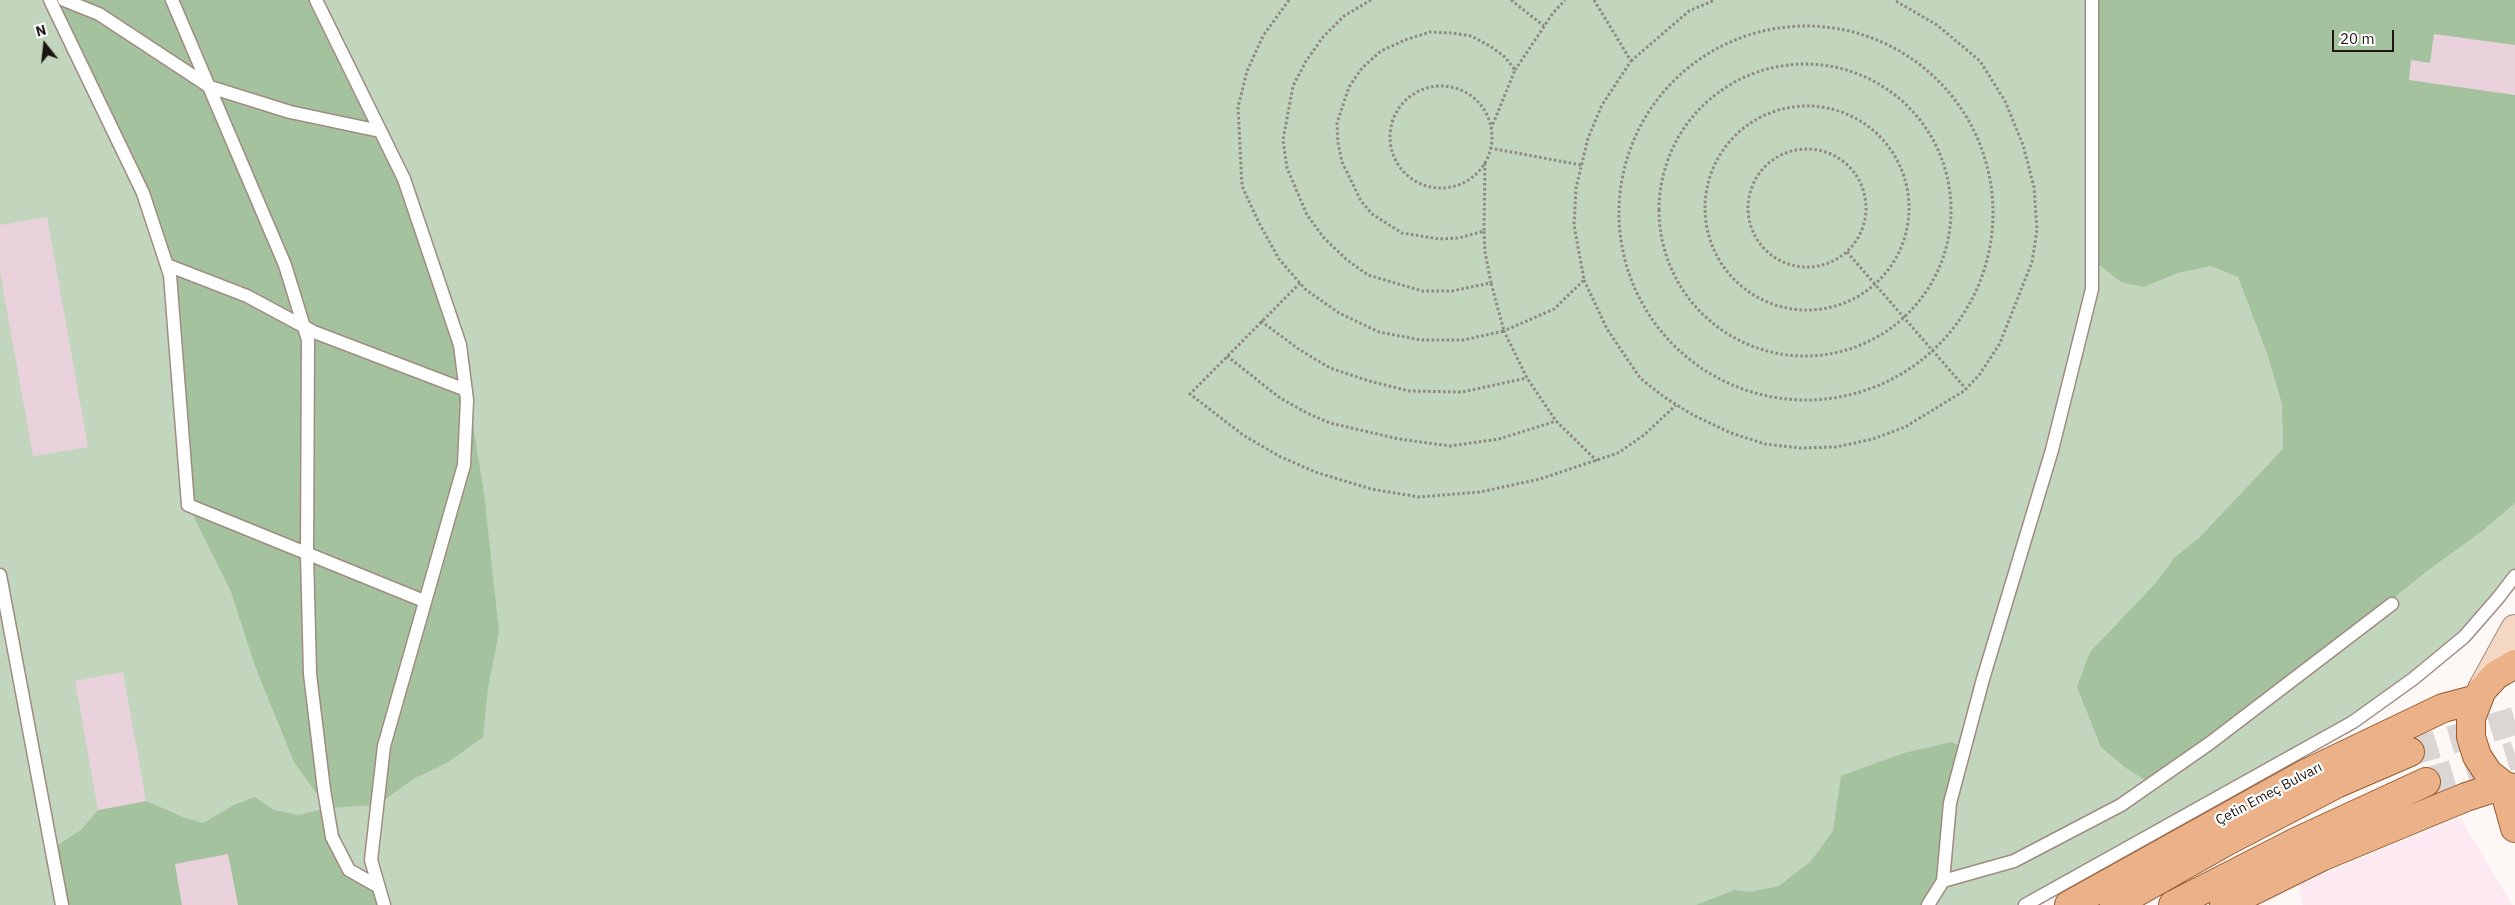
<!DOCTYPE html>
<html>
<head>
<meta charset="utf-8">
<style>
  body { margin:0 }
  #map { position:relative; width:2515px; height:905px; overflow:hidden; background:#fdf8f6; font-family:"IBM Plex Sans",sans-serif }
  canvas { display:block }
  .north { position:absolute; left:20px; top:20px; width:50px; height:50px; -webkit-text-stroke:4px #fff; paint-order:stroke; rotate:344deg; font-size:14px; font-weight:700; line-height:20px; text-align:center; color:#1d1511 }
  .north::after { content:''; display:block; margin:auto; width:18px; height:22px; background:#1d1511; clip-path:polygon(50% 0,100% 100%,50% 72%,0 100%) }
  .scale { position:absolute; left:2332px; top:30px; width:62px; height:22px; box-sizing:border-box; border:2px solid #1d1511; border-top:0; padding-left:6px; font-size:15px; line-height:18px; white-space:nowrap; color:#1d1511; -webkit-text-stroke:4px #fff; paint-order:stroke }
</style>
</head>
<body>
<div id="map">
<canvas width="2515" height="905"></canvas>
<div class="north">N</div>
<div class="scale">20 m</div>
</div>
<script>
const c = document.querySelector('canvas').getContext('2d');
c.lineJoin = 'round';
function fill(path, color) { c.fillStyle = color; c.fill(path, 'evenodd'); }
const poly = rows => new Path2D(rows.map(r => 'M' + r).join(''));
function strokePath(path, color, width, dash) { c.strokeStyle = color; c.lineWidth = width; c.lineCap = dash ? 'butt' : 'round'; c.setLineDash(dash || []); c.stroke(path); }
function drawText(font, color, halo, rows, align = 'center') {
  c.font = font + ' "IBM Plex Sans",sans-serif'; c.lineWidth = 4.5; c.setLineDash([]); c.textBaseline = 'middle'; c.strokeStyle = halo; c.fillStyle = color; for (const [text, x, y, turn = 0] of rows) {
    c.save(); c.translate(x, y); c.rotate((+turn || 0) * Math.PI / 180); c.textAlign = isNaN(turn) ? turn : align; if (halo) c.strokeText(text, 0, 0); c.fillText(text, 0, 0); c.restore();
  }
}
const education = poly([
  [2460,817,2512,905,2303,905,2299,884]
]);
const green = poly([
  [0,0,2515,0,2515,576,2464,637,2353,722,2025,905,0,905]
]);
const forest = poly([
  [50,0,316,0,404,179,460,345,484,493,499,632,488,688,483,737,447,763,415,778,377,805,327,808,349,870,379,887,384,905,62,905,52,849,81,830,98,810,146,801,183,817,203,823,234,805,255,797,274,810,299,815,327,808,294,762,255,666,231,592,188,505,167,265,143,193],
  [2092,0,2515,0,2515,503,2482,531,2427,571,2283,688,2151,784,2126,768,2101,747,2077,687,2090,652,2155,584,2175,557,2199,538,2283,449,2282,404,2268,356,2238,277,2211,266,2178,273,2143,287,2121,282,2092,259],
  [1952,742,1965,748,1943,881,1928,905,1696,905,1735,890,1749,892,1779,886,1811,861,1833,831,1841,776,1904,753]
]);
const building = poly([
  [2434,34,2515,45,2515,95,2409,80,2411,60,2430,63],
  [47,217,88,447,33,456,0,272,0,225],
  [123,672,146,801,98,810,75,681],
  [228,854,238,905,182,905,175,864]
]);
const primaryTunnel = poly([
  [2410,752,2515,721],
  [2426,782,2515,755]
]);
const path = poly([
  [1289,0,1263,36,1247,71,1238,107,1242,186,1259,223,1279,259,1305,289,1339,313,1379,332,1421,340,1463,340,1504,331,1491,283],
  [1371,0,1344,16,1323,37,1306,61,1293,86,1283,140,1287,168,1307,215,1324,238,1347,260,1368,275,1422,291,1452,291,1491,283,1485,252,1484,231],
  [1511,0,1544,26],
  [1594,0,1631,61,1602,105,1588,138,1576,188,1574,225,1584,280,1554,309,1504,331,1527,378,1556,421,1597,461],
  '1619 213a187 187 0 1 1 374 0a187 187 0 1 1-374 0Z',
  [1631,61,1689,11,1715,0],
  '1659 210a146 146 0 1 1 292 0a146 146 0 1 1-292 0Z',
  [1515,70,1553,13,1565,0],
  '1390 137a51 51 0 1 1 102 0a51 51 0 1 1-102 0Z',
  '1705 208a102 102 0 1 1 204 0a102 102 0 1 1-204 0Z',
  [1490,148,1581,165],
  '1748 208a59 59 0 1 1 118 0a59 59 0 1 1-118 0Z',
  [1485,163,1484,231,1459,238,1439,239,1402,233,1372,214,1361,201,1342,162,1338,143,1337,123,1349,87,1362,68,1381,51,1405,40,1430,32,1452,33,1471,36,1490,46,1505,57,1515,70,1491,129],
  [1847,252,1966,389],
  [1584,280,1607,329,1640,378,1664,397,1693,415,1731,433,1765,444,1800,448,1836,447,1873,439,1905,427,1964,391,1980,374,2000,343,2032,262,2037,230,2034,187,2023,145,2005,101,1980,61,1937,25,1894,0],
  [1300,283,1190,394,1243,435,1279,456,1315,472,1371,489,1419,497,1480,492,1540,479,1618,453,1644,435,1676,405],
  [1261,321,1300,350,1330,368,1369,381,1409,391,1462,392,1527,378],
  [1227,356,1280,398,1307,413,1330,423,1399,439,1450,446,1499,439,1556,421]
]);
const service = poly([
  [50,0,143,193,170,275,188,505,424,601],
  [64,0,99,14,210,87,290,112,380,131],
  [172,0,285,265,308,340,307,554,310,674,324,790,332,837,349,870,379,887],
  [316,0,404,179,460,345,467,400,464,465,384,746,371,860,384,905],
  [167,265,247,296,314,332,466,390],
  [0,575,62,905],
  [1943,881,2014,861,2121,805,2210,743,2392,604],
  [1928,905,1943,881,1950,803,1983,679,2052,450,2092,289,2092,0],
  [2025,905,2353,722,2413,679,2464,637,2498,598,2515,576]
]);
const secondary = poly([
  [2482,689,2515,629]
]);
const primary = poly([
  [2515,664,2496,675,2482,690,2471,718,2471,737,2477,756,2488,773,2503,785,2515,789],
  [2503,785,2515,828],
  [2069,905,2303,775,2443,708,2477,699],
  [2114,905,2227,841,2336,784,2410,752],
  [2173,905,2296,842,2426,782],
  [2224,905,2321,857,2466,797,2503,785]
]);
const streetNames = [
  ["Çetin Emeç Bulvarı",2269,794,-28]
];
fill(education, '#fce9f2');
fill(green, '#c2d5bd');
fill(forest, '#a5c29e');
fill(building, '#ead2dd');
strokePath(primaryTunnel, '#dbd6d4', 28, [28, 14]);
strokePath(service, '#a08b81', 15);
strokePath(secondary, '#a08b81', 30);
strokePath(primary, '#9a592a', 30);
strokePath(path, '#8e8885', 3, [2.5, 2.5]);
strokePath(service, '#fff', 12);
strokePath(secondary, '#f5d8c3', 28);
strokePath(primary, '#ebb188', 28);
drawText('14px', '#1d1511', '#fff', streetNames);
</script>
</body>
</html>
